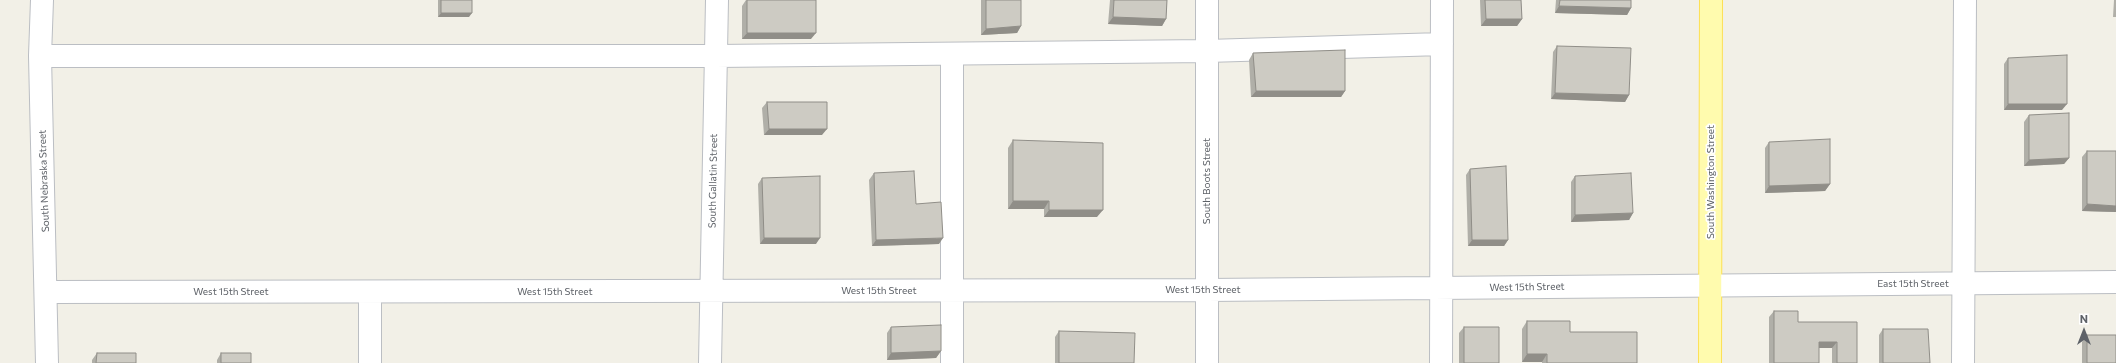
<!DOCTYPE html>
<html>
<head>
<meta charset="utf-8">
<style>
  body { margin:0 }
  #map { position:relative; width:2116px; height:363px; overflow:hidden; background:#f2f0e7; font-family:Commissioner,sans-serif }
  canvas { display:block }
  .north { position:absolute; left:2064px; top:311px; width:40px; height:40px; -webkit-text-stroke:3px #fff; paint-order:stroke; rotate:0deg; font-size:11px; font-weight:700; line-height:16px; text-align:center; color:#5e6268 }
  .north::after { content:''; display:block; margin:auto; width:14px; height:18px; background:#5e6268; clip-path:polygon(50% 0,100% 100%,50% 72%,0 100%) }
</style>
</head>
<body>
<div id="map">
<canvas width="2116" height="363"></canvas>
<div class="north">N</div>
</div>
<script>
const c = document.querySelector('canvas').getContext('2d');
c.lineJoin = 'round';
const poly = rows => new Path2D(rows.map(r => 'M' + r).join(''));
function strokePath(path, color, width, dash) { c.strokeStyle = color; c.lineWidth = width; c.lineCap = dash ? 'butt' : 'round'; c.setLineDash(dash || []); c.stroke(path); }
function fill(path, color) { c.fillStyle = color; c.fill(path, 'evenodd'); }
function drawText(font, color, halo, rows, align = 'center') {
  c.font = font + ' Commissioner,sans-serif'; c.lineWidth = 3.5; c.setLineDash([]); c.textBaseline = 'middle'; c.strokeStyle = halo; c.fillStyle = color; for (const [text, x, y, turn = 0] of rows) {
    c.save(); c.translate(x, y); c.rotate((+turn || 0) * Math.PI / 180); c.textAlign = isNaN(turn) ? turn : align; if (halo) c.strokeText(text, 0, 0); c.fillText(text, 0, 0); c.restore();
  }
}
const minor = poly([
  [42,0,40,56,47,363],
  [40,56,716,56,1207,51,1442,44],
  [47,292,1207,290,2116,282],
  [370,292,370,363],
  [710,363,717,0],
  [952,363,952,54],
  [1207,363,1207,0],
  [1441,363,1442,0],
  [1963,363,1965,0]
]);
const major = poly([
  [1710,363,1711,0]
]);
const wall = poly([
  [438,0,472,0,469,17,438,17],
  [746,0,811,39,742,39,742,6],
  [981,0,1021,0,1021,26,1017,33,981,35],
  [1110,0,1167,0,1166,19,1162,26,1108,24],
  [1480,0,1521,0,1522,19,1517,26,1481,26],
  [1556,0,1631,0,1631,8,1627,15,1555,13],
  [2114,0,2116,0,2116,17,2113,17],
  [1557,46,1629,95,1625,102,1551,99,1553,52],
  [1253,53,1345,91,1341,97,1251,97,1249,60],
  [2008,58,2062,110,2004,110,2004,64],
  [767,102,822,135,764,135,762,108],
  [2029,115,2069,158,2064,164,2024,166,2024,122],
  [1013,140,1097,217,1044,217,1044,209,1008,209,1008,148],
  [1769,142,1830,184,1825,191,1765,193,1765,148],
  [2087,151,2116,212,2082,211,2082,157],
  [1470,169,1508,240,1504,246,1468,246,1466,175],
  [874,173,916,204,939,244,872,246,869,180],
  [1575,176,1633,213,1629,220,1571,222,1571,182],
  [762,178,816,244,760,244,758,184],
  [1774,311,1798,322,1857,322,1857,363,1832,363,1832,348,1819,348,1819,363,1769,363,1769,317],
  [1527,321,1570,332,1637,363,1542,363,1542,362,1522,362,1522,329],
  [891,327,941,351,936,358,887,360,887,333],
  [1464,327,1499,363,1459,363,1459,333],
  [1883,329,1930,363,1879,363,1879,335],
  [1059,331,1134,363,1055,363,1055,337],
  [2087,335,2116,363,2082,363,2082,342],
  [97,353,136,363,92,363,92,360],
  [221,353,251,363,217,363,217,360]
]);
const shadedWall = poly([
  [1559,6,1631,8,1627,15,1555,13],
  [441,13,472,13,469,17,438,17],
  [1113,17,1166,19,1162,26,1108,24],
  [1486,19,1522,19,1517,26,1481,26],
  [1021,26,1017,33,981,35,986,29],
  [747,33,816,33,811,39,742,39],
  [1256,91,1345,91,1341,97,1251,97],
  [1555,93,1629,95,1625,102,1551,99],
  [2008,104,2067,104,2062,110,2004,110],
  [769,129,827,129,822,135,764,135],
  [2069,158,2064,164,2024,166,2029,160],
  [1830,184,1825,191,1765,193,1769,186],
  [1013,201,1049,201,1044,209,1008,209],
  [2087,204,2116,206,2116,212,2082,211],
  [1049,210,1103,210,1097,217,1044,217],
  [1633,213,1629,220,1571,222,1575,215],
  [764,238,820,238,816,244,760,244],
  [943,238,939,244,872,246,876,240],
  [1472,240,1508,240,1504,246,1468,246],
  [1819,342,1837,342,1832,348,1814,348],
  [941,351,936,358,887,360,891,353],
  [1527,354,1547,354,1542,362,1522,362]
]);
const building = poly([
  [441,0,472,0,472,13,441,13,441,0],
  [747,0,816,0,816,33,747,33,747,0],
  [986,0,1021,0,1021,26,986,29,986,0],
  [1114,0,1167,0,1166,19,1113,17,1114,0],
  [1485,0,1521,0,1522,19,1486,19,1485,0],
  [1560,0,1631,0,1631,8,1559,6,1560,0],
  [1557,46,1631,48,1629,95,1555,93,1557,46],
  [1345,50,1345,91,1256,91,1253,53,1345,50],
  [2067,55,2067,104,2008,104,2008,58,2067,55],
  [767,102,827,102,827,129,769,129,767,102],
  [2069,113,2069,158,2029,160,2029,115,2069,113],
  [1830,139,1830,184,1769,186,1769,142,1830,139],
  [1013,140,1103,143,1103,210,1049,210,1049,201,1013,201,1013,140],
  [2087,151,2116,151,2116,206,2087,204,2087,151],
  [1506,166,1508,240,1472,240,1470,169,1506,166],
  [914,171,916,204,941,202,943,238,876,240,874,173,914,171],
  [1631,173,1633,213,1575,215,1575,176,1631,173],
  [820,176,820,238,764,238,762,178,820,176],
  [1774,311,1798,311,1798,322,1857,322,1857,363,1837,363,1837,342,1819,342,1819,363,1774,363,1774,311],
  [1527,321,1570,321,1570,332,1637,332,1637,363,1547,363,1547,354,1527,354,1527,321],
  [941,325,941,351,891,353,891,327,941,325],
  [1464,327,1499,327,1499,363,1464,363,1464,327],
  [1883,329,1928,329,1930,363,1883,363,1883,329],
  [1059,331,1135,333,1134,363,1059,363,1059,331],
  [2087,335,2116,335,2116,363,2087,363,2087,335],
  [97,353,136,353,136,363,96,363,97,353],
  [221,353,251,353,251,363,221,363,221,353]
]);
const streetNames = [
  ["South Nebraska Street",44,181,-92],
  ["South Gallatin Street",713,181,-89],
  ["South Boots Street",1207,181,-90],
  ["South Washington Street",1711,182,-90],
  ["East 15th Street",1913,284],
  ["West 15th Street",1527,287,-1],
  ["West 15th Street",1203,290],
  ["West 15th Street",879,291],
  ["West 15th Street",231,292],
  ["West 15th Street",555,292]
];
strokePath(minor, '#bbbec3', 24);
strokePath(major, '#fde054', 24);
strokePath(minor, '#fff', 22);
strokePath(major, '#fffbae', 22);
fill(wall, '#b0afa8');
fill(shadedWall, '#908e88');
fill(building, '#cdcbc3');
strokePath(building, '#908e88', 1);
drawText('10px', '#5e6268', '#fff', streetNames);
</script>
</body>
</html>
